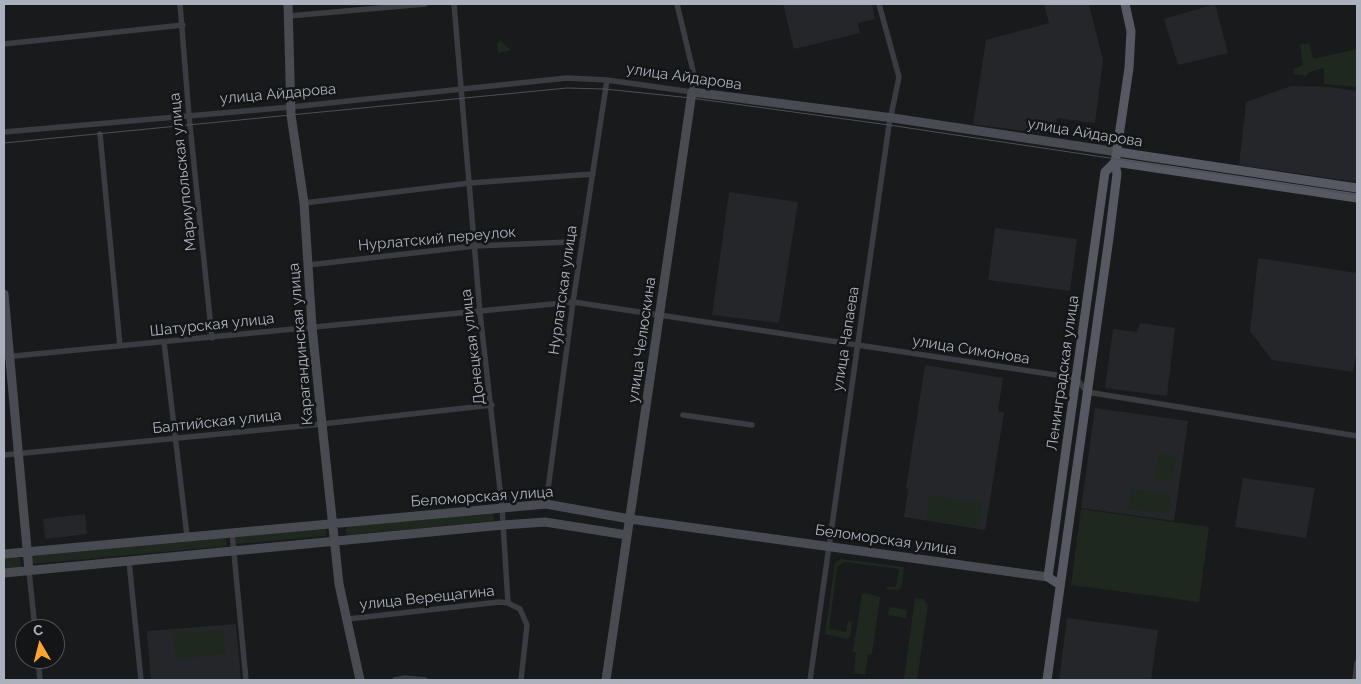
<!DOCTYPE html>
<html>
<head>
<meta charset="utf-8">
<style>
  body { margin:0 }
  #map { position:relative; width:1361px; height:684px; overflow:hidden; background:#191a1c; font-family:Raleway,sans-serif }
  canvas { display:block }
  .frame { position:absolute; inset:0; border:5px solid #abb2bd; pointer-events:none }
  .north { position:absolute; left:15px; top:619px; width:50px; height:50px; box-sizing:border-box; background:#141517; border:1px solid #505459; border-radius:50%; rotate:352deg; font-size:14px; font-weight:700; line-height:20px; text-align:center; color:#abb2bd }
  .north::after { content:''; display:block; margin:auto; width:18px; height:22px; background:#ffa52e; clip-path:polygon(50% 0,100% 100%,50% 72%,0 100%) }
</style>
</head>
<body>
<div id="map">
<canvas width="1361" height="684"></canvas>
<div class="frame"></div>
<div class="north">С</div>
</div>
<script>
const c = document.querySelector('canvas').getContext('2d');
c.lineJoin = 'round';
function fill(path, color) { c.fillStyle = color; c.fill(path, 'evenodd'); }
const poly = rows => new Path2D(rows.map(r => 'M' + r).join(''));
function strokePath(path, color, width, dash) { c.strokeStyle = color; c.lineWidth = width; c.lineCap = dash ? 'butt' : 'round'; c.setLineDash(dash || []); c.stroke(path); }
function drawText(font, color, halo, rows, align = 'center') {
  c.font = font + ' Raleway,sans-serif'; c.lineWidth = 5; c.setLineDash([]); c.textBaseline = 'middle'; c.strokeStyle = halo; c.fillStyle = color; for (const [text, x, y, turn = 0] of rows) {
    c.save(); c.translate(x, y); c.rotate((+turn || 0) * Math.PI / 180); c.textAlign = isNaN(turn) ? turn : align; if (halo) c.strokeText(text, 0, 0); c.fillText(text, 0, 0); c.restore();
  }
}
const built = poly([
  [783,4,872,4,875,19,858,23,860,33,794,49],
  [1044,4,1089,4,1103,60,1095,123,1057,118,1053,135,973,124,986,40,1049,23],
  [1215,4,1228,53,1178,65,1164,19],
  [1291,86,1330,87,1357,91,1357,182,1239,165,1246,102],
  [729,192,798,202,779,323,712,315],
  [995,228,1077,239,1070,291,988,280],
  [1258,258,1357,273,1357,350,1353,372,1272,360,1250,331],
  [1140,323,1175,328,1167,396,1105,388,1113,329,1137,332],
  [925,365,1003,378,998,411,1004,413,985,530,904,517,908,489,906,488],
  [1095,408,1188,421,1174,521,1081,508],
  [1243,478,1315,488,1306,538,1235,527],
  [85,514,87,534,45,539,43,519],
  [1067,618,1158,630,1151,680,1059,680],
  [236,624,241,680,151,680,147,631]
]);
const green = poly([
  [500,40,511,50,498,53,497,44],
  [1309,43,1313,59,1357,49,1357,87,1324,84,1324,68,1309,72,1306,76,1294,74,1293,69,1303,65,1300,45],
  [1158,454,1176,456,1172,481,1155,479],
  [1131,489,1171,494,1168,514,1128,509],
  [930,495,982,503,979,527,926,520],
  [1081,509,1209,527,1199,602,1071,585],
  [493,512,494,521,348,535,345,531,348,526],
  [326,528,326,536,236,544,236,536],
  [226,538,227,546,32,564,31,556],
  [20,556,21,568,4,569,4,558],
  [841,559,904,567,901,588,897,590,886,589,887,587,896,587,899,569,845,562,837,567,829,629,846,632,848,621,852,622,850,637,847,639,825,634,835,563],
  [866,593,880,597,872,654,868,654,865,675,854,673,856,652,853,652,862,594],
  [915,598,923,599,928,605,917,680,912,680,904,679],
  [889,607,907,610,906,618,888,615],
  [223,630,226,653,179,659,176,658,173,638,177,633]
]);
const street = poly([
  [180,4,189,116,212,338],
  [454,4,480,313,502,507,508,603,520,609,527,625,521,680],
  [289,16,425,4],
  [4,44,183,25],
  [4,132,291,107,567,78,607,80,692,92,693,71,677,4],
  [100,134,120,346],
  [304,203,470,183,593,174],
  [308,265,475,246,569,242],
  [164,342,187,536],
  [4,357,573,302,1076,378,1087,392,1357,436],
  [683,415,752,425],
  [4,455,322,424,492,405],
  [546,504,573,302,607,80],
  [232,532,246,680],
  [129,561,141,680],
  [29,571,35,629],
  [348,619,499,602,508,603],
  [38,659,40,680],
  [395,680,405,678,425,680],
  [810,680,889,125,899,77,879,4],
  [1355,680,1357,663]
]);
const secondary = poly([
  [288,4,291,115,304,203,312,327,322,424,339,584,360,680],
  [4,294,29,571],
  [4,554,546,504,630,519,1048,577],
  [4,573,503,525,545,522,627,535],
  [606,680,692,92,893,118,1118,152]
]);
const primary = poly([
  [1118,152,1357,188],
  [1115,162,1357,198],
  [1060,585,1048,577,1105,172,1115,162],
  [1047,680,1109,238,1117,174,1115,163,1129,68,1131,31,1125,4]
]);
const tram = poly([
  [4,143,567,88,605,89,691,98,889,125,1357,195]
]);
const streetNames = [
  ["улица Айдарова",684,77,8],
  ["улица Айдарова",278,94,-5],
  ["улица Айдарова",1085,133,9],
  ["Мариупольская улица",183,172,-96],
  ["Нурлатский переулок",437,239,-5],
  ["Нурлатская улица",563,290,-82],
  ["Шатурская улица",212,325,-6],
  ["улица Чапаева",846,339,-81],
  ["улица Челюскина",642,340,-82],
  ["Карагандинская улица",301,344,-95],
  ["Донецкая улица",473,347,-97],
  ["улица Симонова",971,350,9],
  ["Ленинградская улица",1063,373,-82],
  ["Балтийская улица",217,422,-6],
  ["Беломорская улица",482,497,-4],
  ["Беломорская улица",886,540,8],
  ["улица Верещагина",427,598,-6]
];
fill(built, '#252629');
fill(green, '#1f281f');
strokePath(street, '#3a3c41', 5.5);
strokePath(secondary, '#484b52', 9);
strokePath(primary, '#565961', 9);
strokePath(tram, '#4d5057', 1);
drawText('15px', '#abb2bd', '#141517', streetNames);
</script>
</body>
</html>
